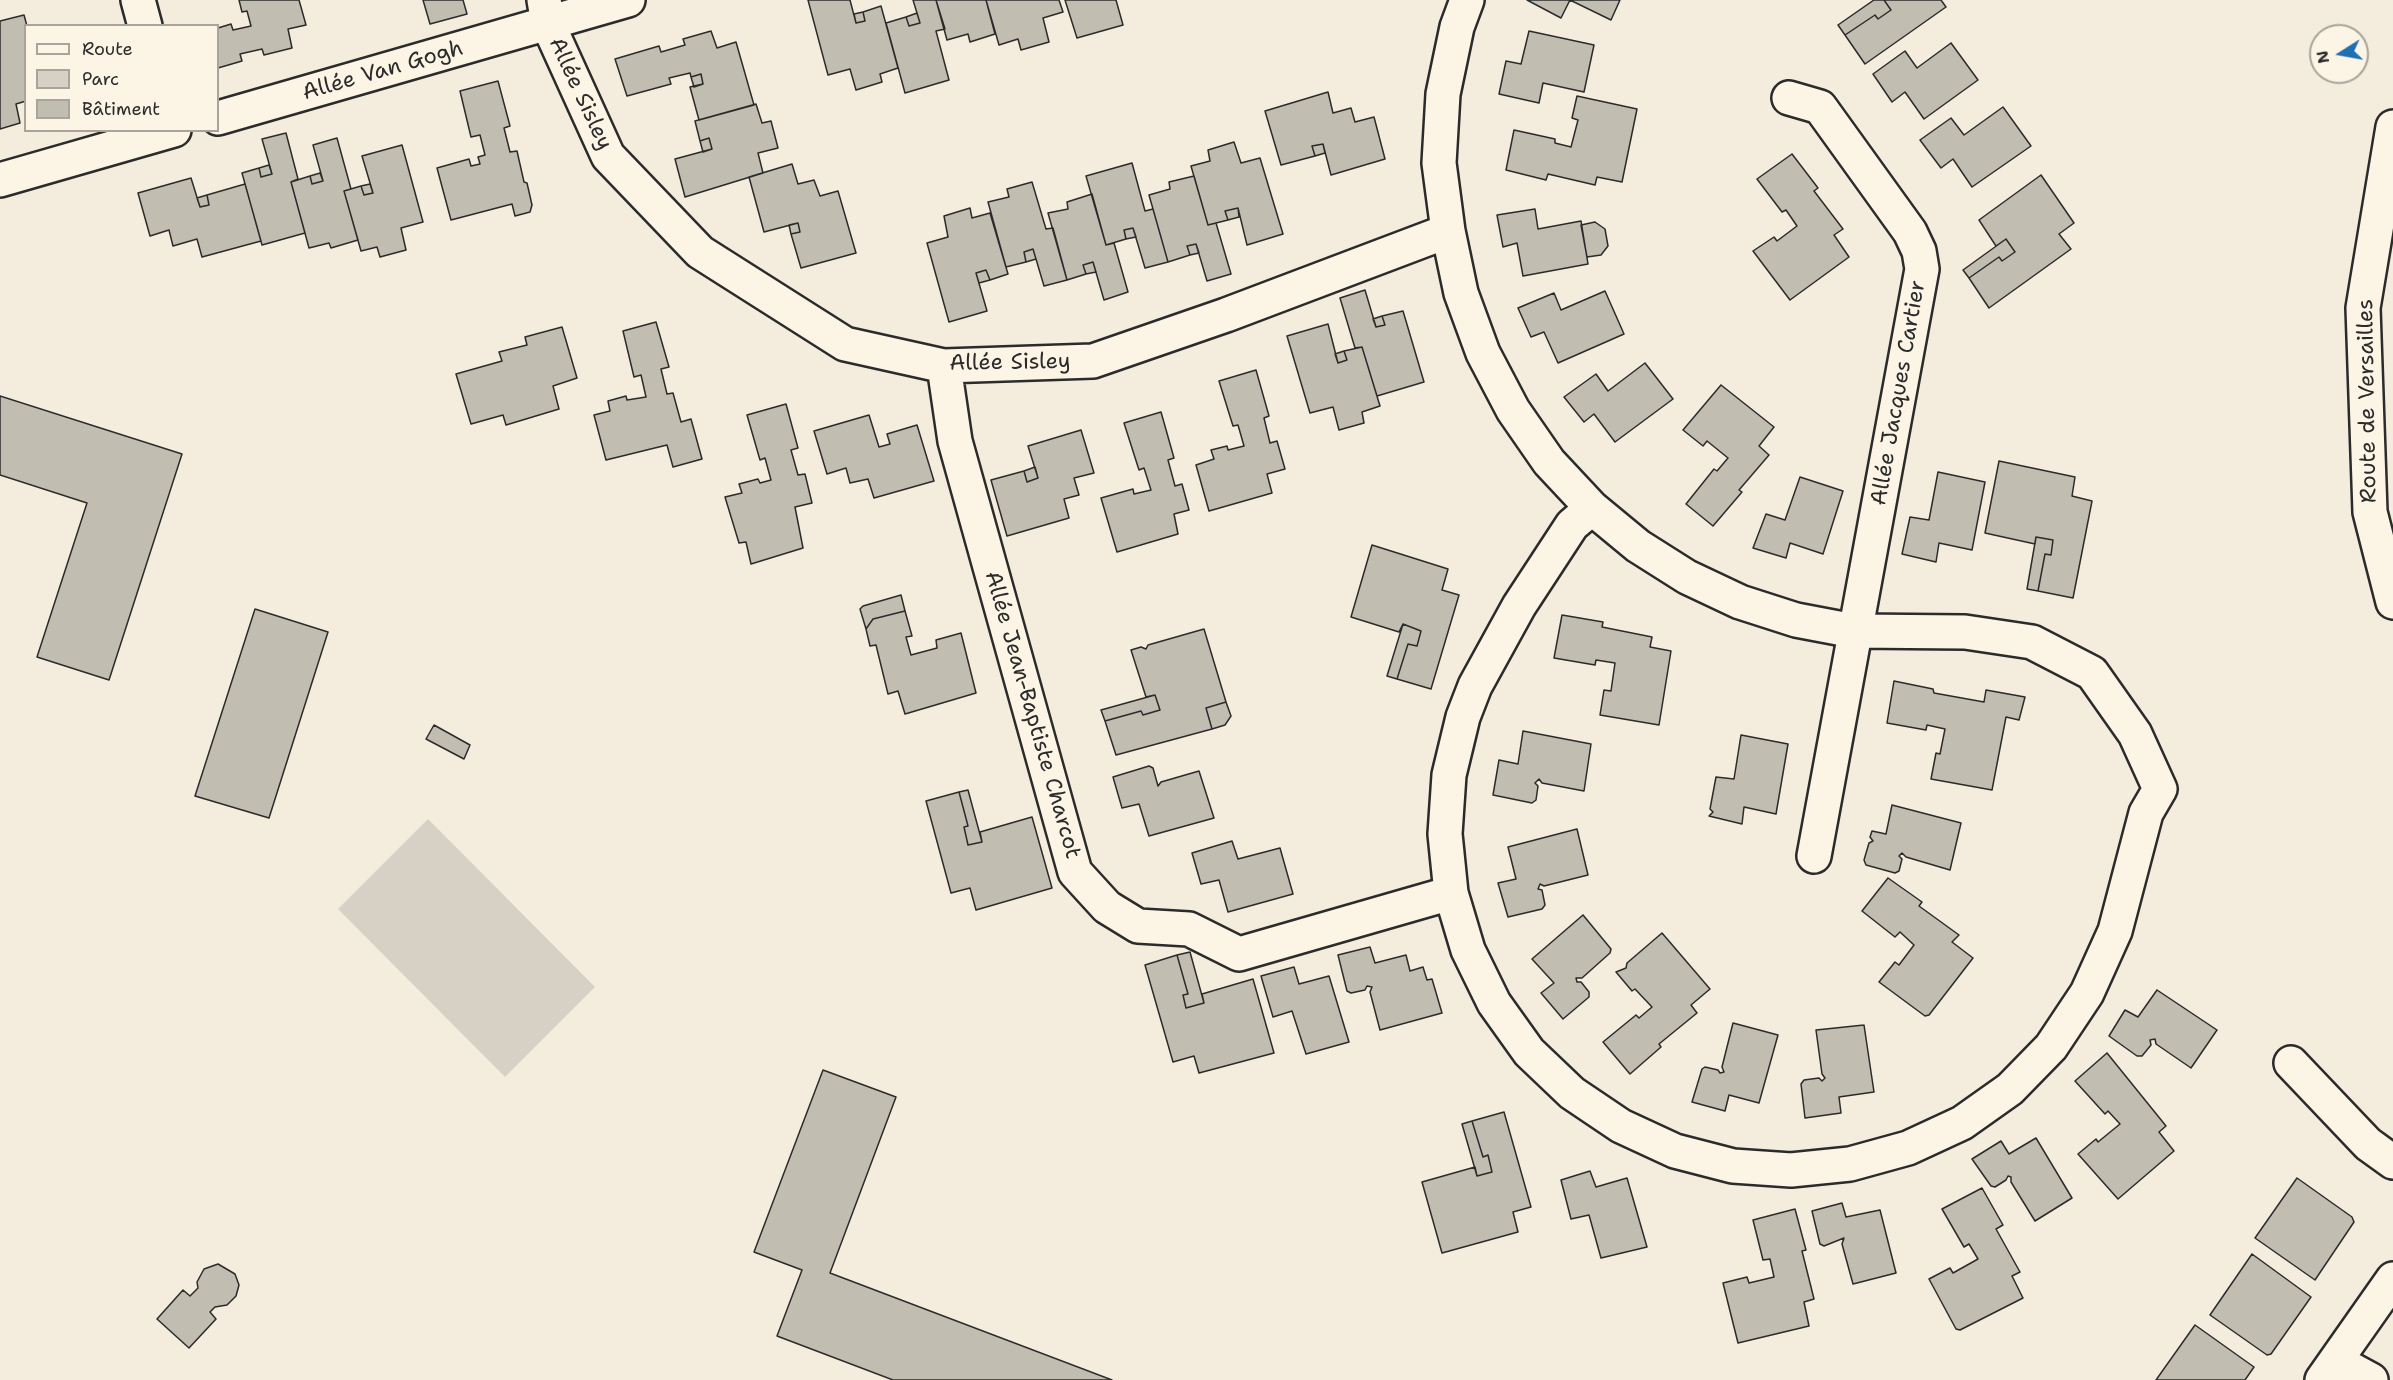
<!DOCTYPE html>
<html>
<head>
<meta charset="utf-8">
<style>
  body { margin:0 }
  #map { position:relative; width:2393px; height:1380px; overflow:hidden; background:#f4edde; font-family:"Shantell Sans",sans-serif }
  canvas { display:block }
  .legend { position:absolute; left:24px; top:24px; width:195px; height:108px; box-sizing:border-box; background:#fcf5e5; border:2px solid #a8a49b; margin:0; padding:8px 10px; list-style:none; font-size:18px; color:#2b2b2b }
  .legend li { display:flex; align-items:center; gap:12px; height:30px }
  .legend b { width:30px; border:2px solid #a8a49b }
  .north { position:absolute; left:2309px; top:24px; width:60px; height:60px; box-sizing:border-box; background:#fcf5e5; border:2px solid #a8a49b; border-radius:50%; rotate:259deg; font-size:16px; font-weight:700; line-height:24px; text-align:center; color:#2b2b2b }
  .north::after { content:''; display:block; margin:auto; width:21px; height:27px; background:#1f6fb2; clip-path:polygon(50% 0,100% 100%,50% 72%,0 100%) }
</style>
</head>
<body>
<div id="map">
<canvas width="2393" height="1380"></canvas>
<ul class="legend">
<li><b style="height:8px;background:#fcf5e5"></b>Route</li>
<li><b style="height:16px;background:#d6d1c4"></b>Parc</li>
<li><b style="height:16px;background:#c2bdb1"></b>Bâtiment</li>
</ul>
<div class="north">N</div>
</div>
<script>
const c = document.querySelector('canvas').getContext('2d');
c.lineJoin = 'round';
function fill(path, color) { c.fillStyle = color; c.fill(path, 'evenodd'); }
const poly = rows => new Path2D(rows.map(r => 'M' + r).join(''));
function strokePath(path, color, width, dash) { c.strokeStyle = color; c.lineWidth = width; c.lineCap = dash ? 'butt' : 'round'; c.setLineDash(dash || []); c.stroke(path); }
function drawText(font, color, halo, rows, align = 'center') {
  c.font = font + ' "Shantell Sans",sans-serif'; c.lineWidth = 6; c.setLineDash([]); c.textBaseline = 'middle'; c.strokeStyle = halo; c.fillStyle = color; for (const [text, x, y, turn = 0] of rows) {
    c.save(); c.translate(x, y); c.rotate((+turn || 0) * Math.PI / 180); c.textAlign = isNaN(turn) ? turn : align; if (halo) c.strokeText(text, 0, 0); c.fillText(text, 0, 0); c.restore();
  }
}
const green = poly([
  [428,819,595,987,505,1077,338,909]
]);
const building = poly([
  [239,0,299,0,306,25,288,29,292,48,264,55,262,49,240,54,242,61,218,68,218,28,231,24,233,30,251,26,247,11,242,12,239,0],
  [423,0,463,0,467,14,430,24,423,0],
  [808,0,850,0,856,23,865,21,863,12,881,6,898,68,880,74,882,82,856,90,850,69,828,75,808,0],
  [913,0,936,0,945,29,936,31,949,80,905,93,886,23,906,17,909,26,920,23,913,0],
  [936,0,986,0,995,34,970,42,968,34,947,40,936,0],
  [986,0,1059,0,1063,12,1043,18,1049,42,1021,50,1018,39,999,45,986,0],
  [1065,0,1116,0,1123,25,1077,38,1065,0],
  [1527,0,1620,0,1611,20,1570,0,1561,18,1527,0],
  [1874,0,1884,0,1891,10,1878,19,1875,15,1845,35,1838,25,1874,0],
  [1884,0,1941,0,1946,7,1865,64,1845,35,1875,15,1878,19,1891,10,1884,0],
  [863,12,865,21,856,23,854,14,863,12],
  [917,13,920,23,909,26,906,17,917,13],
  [24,15,27,26,26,101,16,104,20,123,0,129,0,21,24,15],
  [711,31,717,48,736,42,754,105,699,120,690,87,703,84,701,74,691,77,690,73,669,78,671,84,627,96,615,59,659,46,661,52,685,45,683,39,711,31],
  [1529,31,1594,45,1584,92,1543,83,1539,103,1499,94,1506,61,1521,64,1529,31],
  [1951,43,1978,80,1924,119,1905,92,1892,102,1873,74,1905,51,1917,68,1951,43],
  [701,74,703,84,694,87,691,77,701,74],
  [498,81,510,126,504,128,510,152,517,151,524,182,527,183,532,205,530,212,515,216,512,204,451,220,437,168,469,159,471,166,480,164,478,157,485,155,480,135,471,137,460,91,498,81],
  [1328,92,1333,113,1351,108,1355,122,1374,117,1385,159,1331,175,1323,144,1312,146,1315,156,1281,165,1265,111,1328,92],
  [1577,96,1637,109,1622,182,1597,177,1595,185,1548,174,1546,180,1506,170,1514,130,1555,139,1555,143,1571,147,1578,120,1572,118,1577,96],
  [756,104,762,123,771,121,778,148,758,153,763,173,685,197,675,159,712,149,709,138,700,141,695,121,756,104],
  [2003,107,2031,146,1972,187,1953,159,1941,168,1920,140,1951,118,1964,135,2003,107],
  [286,133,298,179,291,182,305,233,262,245,242,173,259,168,261,177,272,174,262,139,286,133],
  [337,138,351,189,344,191,358,240,331,248,329,243,309,248,291,182,310,176,312,184,323,181,313,145,337,138],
  [709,138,712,149,703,152,700,141,709,138],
  [1234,142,1241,163,1260,158,1283,234,1247,245,1238,208,1225,211,1228,220,1208,225,1191,166,1210,161,1208,150,1234,142],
  [1323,144,1325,153,1315,156,1312,146,1323,144],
  [402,145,423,222,401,228,406,250,380,257,377,247,361,251,344,191,361,186,364,195,373,193,362,156,402,145],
  [1792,154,1818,188,1814,191,1843,229,1834,235,1849,257,1790,300,1753,251,1774,237,1777,241,1797,226,1786,210,1782,212,1757,179,1792,154],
  [1132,163,1145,211,1153,209,1168,262,1145,268,1133,228,1124,230,1126,239,1106,245,1086,176,1132,163],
  [792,164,798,184,814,180,820,196,838,191,856,253,801,268,791,234,800,232,798,223,764,232,749,177,792,164],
  [269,165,272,174,261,177,259,168,269,165],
  [320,173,323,181,312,184,310,176,320,173],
  [2041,175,2074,223,2059,234,2071,249,1989,308,1969,278,1999,257,2002,261,2015,252,2006,239,1996,246,1979,220,2041,175],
  [1194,176,1208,225,1216,223,1231,274,1207,281,1196,244,1187,246,1190,255,1168,262,1149,195,1170,189,1169,182,1194,176],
  [191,178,200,207,209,205,207,195,245,184,261,241,202,257,197,239,173,246,169,230,150,236,138,193,191,178],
  [1032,182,1046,229,1053,228,1067,280,1044,286,1033,249,1024,252,1026,262,1006,267,988,202,1009,197,1007,189,1032,182],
  [370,184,373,193,364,195,361,186,370,184],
  [1092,194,1106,245,1114,243,1128,292,1104,300,1093,262,1083,265,1086,274,1067,280,1048,213,1068,209,1067,202,1092,194],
  [207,195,209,205,200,207,197,198,207,195],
  [970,208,972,218,990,213,1008,274,990,280,986,270,976,273,987,311,949,322,927,243,948,237,944,216,970,208],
  [1238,208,1239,217,1228,220,1225,211,1238,208],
  [1535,209,1538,229,1581,221,1588,264,1523,276,1517,243,1503,247,1497,215,1535,209],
  [1595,222,1605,229,1608,246,1601,255,1587,257,1581,225,1595,222],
  [798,223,800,232,791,234,789,225,798,223],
  [1133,228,1136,237,1126,239,1124,230,1133,228],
  [2006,239,2015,252,2002,261,1999,257,1969,278,1963,270,2006,239],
  [1196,244,1199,253,1190,255,1187,246,1196,244],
  [1033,249,1036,259,1026,262,1024,252,1033,249],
  [1093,262,1096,272,1086,274,1083,265,1093,262],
  [986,270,990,280,979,283,976,273,986,270],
  [1365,290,1376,327,1385,325,1382,316,1403,311,1424,382,1377,396,1362,347,1355,348,1340,298,1365,290],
  [1605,291,1624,334,1558,363,1544,332,1531,337,1518,308,1554,293,1561,310,1605,291],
  [1382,316,1385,325,1376,327,1373,319,1382,316],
  [656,322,669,367,661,369,667,394,673,393,681,422,691,419,702,459,673,467,667,445,606,460,594,415,610,411,608,401,626,396,627,400,646,397,641,375,634,377,623,331,656,322],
  [1328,324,1338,363,1347,360,1344,351,1362,347,1380,406,1362,412,1364,423,1339,430,1333,407,1310,413,1287,336,1328,324],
  [562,327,577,378,553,386,559,409,506,425,503,415,471,424,456,374,502,361,499,352,527,345,525,337,562,327],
  [1344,351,1347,360,1338,363,1335,354,1344,351],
  [1645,363,1673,399,1615,442,1594,414,1584,422,1564,397,1596,374,1608,391,1645,363],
  [1256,370,1269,416,1264,418,1270,443,1277,441,1285,469,1267,474,1272,493,1209,511,1196,465,1214,459,1211,450,1227,446,1228,450,1244,446,1238,425,1233,426,1219,381,1256,370],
  [1721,385,1774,427,1759,446,1769,455,1739,490,1742,492,1713,526,1686,504,1714,469,1717,471,1728,458,1707,441,1703,446,1683,430,1721,385],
  [0,396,182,454,109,680,37,657,87,503,0,475,0,396],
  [786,404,798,448,791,450,798,475,805,474,812,503,795,507,803,548,751,564,746,542,739,543,725,497,742,493,739,484,758,479,760,483,771,480,765,458,760,460,747,415,786,404],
  [1161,412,1174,458,1168,460,1175,486,1182,484,1189,510,1174,514,1178,534,1117,552,1101,498,1133,489,1134,494,1151,490,1144,468,1139,470,1124,423,1161,412],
  [869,415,879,447,890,444,887,434,917,425,934,481,874,498,868,479,850,483,846,468,827,474,814,431,869,415],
  [1081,430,1094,473,1074,478,1079,495,1064,499,1069,518,1007,536,991,480,1024,471,1027,482,1038,478,1028,446,1081,430],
  [1999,461,2075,477,2072,496,2092,501,2073,598,2038,591,2045,554,2051,555,2053,540,2036,537,2035,544,1985,533,1999,461],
  [1035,467,1038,478,1027,482,1024,471,1035,467],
  [1938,472,1985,482,1972,550,1939,543,1936,562,1902,554,1910,517,1929,520,1938,472],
  [1800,477,1843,491,1823,554,1790,543,1786,558,1753,548,1766,514,1785,520,1800,477],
  [2036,537,2053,540,2051,555,2045,554,2038,591,2027,589,2036,537],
  [1372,545,1448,569,1442,590,1459,595,1431,689,1397,679,1408,644,1417,646,1421,631,1403,624,1399,632,1351,617,1372,545],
  [901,595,905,611,873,619,866,629,860,609,863,606,901,595],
  [255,609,328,632,269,818,195,796,255,609],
  [905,611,912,636,906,637,911,655,937,648,936,640,961,633,976,693,905,714,898,691,888,694,876,645,870,646,866,629,873,619,905,611],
  [1562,615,1603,622,1602,627,1652,637,1650,647,1671,651,1659,725,1600,715,1604,690,1611,691,1615,663,1596,660,1595,665,1554,658,1562,615],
  [1403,624,1421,631,1417,646,1408,644,1397,679,1387,676,1403,624],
  [1204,629,1226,702,1206,708,1212,729,1116,755,1105,721,1141,711,1143,715,1160,710,1155,695,1146,697,1131,650,1141,647,1146,649,1148,645,1204,629],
  [1894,681,1933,689,1934,693,1984,702,1986,690,2025,697,2019,720,2006,717,1992,790,1931,779,1936,753,1940,754,1945,729,1927,725,1926,730,1887,723,1894,681],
  [1155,695,1160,710,1143,715,1141,711,1105,721,1101,710,1155,695],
  [1226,702,1231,716,1225,725,1212,729,1206,708,1226,702],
  [434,725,470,745,464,759,426,739,434,725],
  [1523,731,1591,744,1584,791,1542,783,1539,779,1535,783,1538,786,1536,800,1532,803,1493,795,1499,760,1518,764,1523,731],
  [1741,735,1788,744,1776,814,1744,807,1742,824,1709,816,1713,812,1710,809,1716,777,1734,779,1741,735],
  [1149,766,1153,768,1158,786,1161,782,1199,771,1214,818,1149,836,1139,804,1122,808,1113,777,1149,766],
  [968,790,982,842,968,845,964,827,968,826,959,792,968,790],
  [959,792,968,826,964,827,968,845,982,842,980,832,1032,817,1052,888,976,910,970,888,951,893,926,801,959,792],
  [1892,805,1961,823,1950,870,1906,857,1902,853,1899,856,1902,859,1899,871,1895,873,1866,865,1864,860,1869,843,1873,841,1870,837,1872,831,1886,834,1892,805],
  [1577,829,1588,875,1544,886,1540,884,1538,889,1542,890,1545,905,1542,909,1508,917,1498,883,1516,879,1508,847,1577,829],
  [1232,841,1238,859,1280,848,1293,894,1228,912,1219,880,1201,884,1192,853,1232,841],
  [1888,878,1922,902,1919,906,1959,935,1952,942,1973,958,1929,1015,1925,1016,1879,982,1895,962,1899,965,1914,945,1900,932,1895,937,1862,911,1888,878],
  [1583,915,1611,949,1610,953,1582,978,1576,978,1577,982,1581,982,1589,992,1589,997,1563,1019,1541,993,1554,983,1532,959,1583,915],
  [1662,933,1710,989,1691,1005,1697,1013,1659,1044,1661,1047,1630,1074,1603,1042,1636,1015,1639,1018,1652,1007,1635,989,1632,991,1616,972,1626,968,1627,963,1662,933],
  [1370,947,1375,963,1406,955,1410,971,1423,967,1427,980,1432,979,1442,1013,1380,1030,1370,992,1372,987,1367,986,1365,990,1351,993,1347,991,1338,955,1370,947],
  [1190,952,1204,1003,1186,1008,1183,995,1188,994,1177,955,1190,952],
  [1177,955,1188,994,1183,995,1186,1008,1204,1003,1202,994,1253,979,1274,1053,1199,1073,1194,1056,1173,1062,1145,965,1177,955],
  [1294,967,1299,984,1329,976,1349,1042,1306,1054,1292,1011,1273,1017,1261,976,1294,967],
  [2157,990,2217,1030,2191,1068,2156,1044,2155,1039,2150,1040,2151,1045,2142,1056,2137,1056,2109,1036,2125,1010,2138,1017,2157,990],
  [1733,1023,1778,1035,1759,1103,1729,1095,1725,1111,1692,1102,1702,1069,1705,1067,1718,1070,1720,1073,1724,1072,1722,1067,1733,1023],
  [1864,1025,1874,1092,1839,1097,1841,1113,1805,1118,1801,1084,1804,1080,1819,1078,1822,1081,1825,1078,1822,1074,1816,1030,1864,1025],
  [2107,1053,2166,1126,2159,1132,2174,1151,2118,1199,2078,1154,2096,1139,2098,1142,2120,1124,2108,1111,2105,1114,2075,1081,2107,1053],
  [823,1070,896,1097,830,1273,1112,1380,893,1380,777,1336,802,1270,754,1252,823,1070],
  [1504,1112,1531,1207,1513,1212,1518,1232,1442,1253,1422,1182,1475,1167,1477,1176,1492,1172,1488,1155,1483,1157,1472,1121,1504,1112],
  [1472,1121,1483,1157,1488,1155,1492,1172,1477,1176,1462,1124,1472,1121],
  [2036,1138,2072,1198,2035,1221,2011,1182,2011,1177,2008,1176,2006,1180,1995,1187,1991,1186,1972,1159,2001,1141,2009,1154,2036,1138],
  [1590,1171,1596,1187,1627,1178,1647,1247,1601,1258,1589,1215,1571,1219,1561,1180,1590,1171],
  [2297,1178,2352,1217,2354,1222,2315,1280,2255,1238,2297,1178],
  [1982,1188,2003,1225,1996,1229,2020,1272,2012,1276,2023,1298,1960,1330,1956,1329,1929,1279,1950,1268,1953,1273,1978,1259,1969,1244,1964,1247,1942,1209,1982,1188],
  [1842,1203,1846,1217,1880,1210,1896,1273,1853,1284,1842,1244,1844,1238,1824,1246,1820,1244,1812,1211,1842,1203],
  [1795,1209,1806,1250,1802,1251,1814,1299,1804,1302,1809,1326,1738,1343,1723,1283,1747,1277,1749,1283,1774,1277,1770,1259,1763,1260,1753,1220,1795,1209],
  [2252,1254,2311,1297,2271,1354,2267,1355,2210,1315,2252,1254],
  [218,1264,235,1274,239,1285,236,1296,227,1305,215,1307,210,1312,216,1319,189,1348,157,1319,183,1290,190,1296,198,1288,197,1282,204,1269,218,1264],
  [2195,1325,2254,1367,2245,1380,2156,1380,2195,1325]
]);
const minor = poly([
  [138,0,145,26],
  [544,0,548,24,608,156,700,252,845,344,944,366,1093,361,1226,315,1448,231],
  [1467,0,1457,27,1443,94,1439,163,1448,231,1461,293,1483,353,1513,410,1549,462,1592,508,1638,546,1687,577,1740,602,1796,620,1854,631,1965,632,2032,642,2092,673,2135,734,2160,789,2146,813,2115,931,2087,993,2051,1047,2010,1089,1962,1123,1908,1148,1850,1164,1791,1170,1733,1166,1675,1151,1621,1126,1572,1093,1529,1052,1494,1003,1468,950,1451,893,1445,834,1449,775,1463,717,1475,686,1519,606,1572,525,1592,508],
  [1789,98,1820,107,1910,232,1919,251,1922,269,1814,856],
  [218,118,628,0],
  [0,180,174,130],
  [944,366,955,441,1075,872,1107,907,1138,926,1189,929,1239,954,1451,893],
  [2291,1063,2368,1144,2393,1162],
  [2336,1361,2371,1380],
  [2322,1380,2393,1279]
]);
const major = poly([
  [2393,127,2363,308,2370,512,2393,602]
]);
const streetNames = [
  ["Allée Van Gogh",383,71,-16],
  ["Allée Sisley",580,94,65],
  ["Allée Sisley",1010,363,-1],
  ["Allée Jacques Cartier",1899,393,-80],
  ["Route de Versailles",2368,401,-91],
  ["Allée Jean-Baptiste Charcot",1032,715,74]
];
fill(green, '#d6d1c4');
fill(building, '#c2bdb1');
strokePath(building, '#2b2b2b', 1.5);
strokePath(minor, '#2b2b2b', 38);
strokePath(major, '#2b2b2b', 38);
strokePath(minor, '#fcf5e5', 33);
strokePath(major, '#fcf5e5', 33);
drawText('22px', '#2b2b2b', '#fcf5e5', streetNames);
</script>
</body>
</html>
